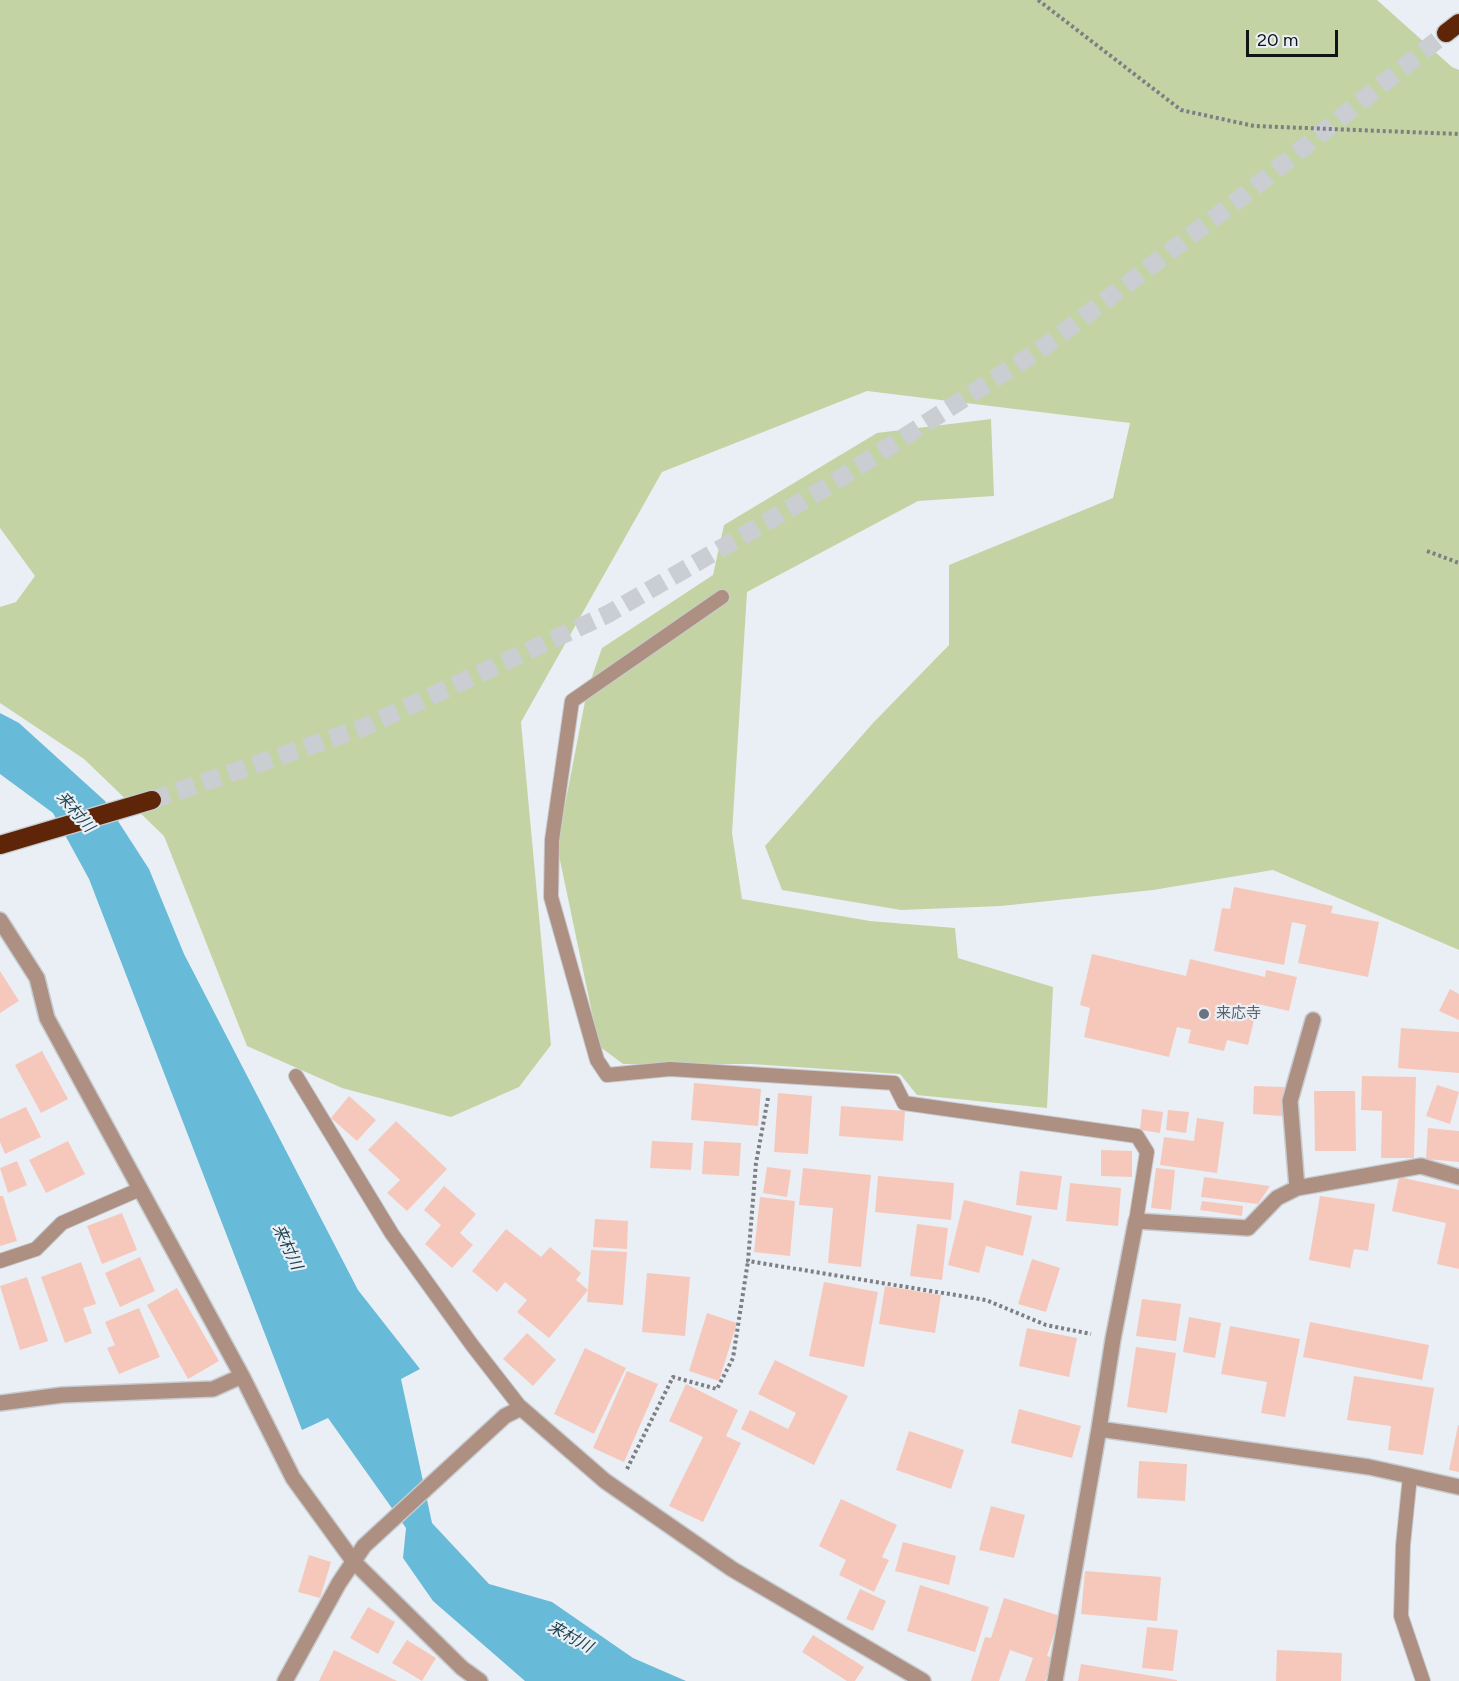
<!DOCTYPE html>
<html>
<head>
<meta charset="utf-8">
<style>
  body { margin:0 }
  #map { position:relative; width:1459px; height:1681px; overflow:hidden; background:#eaeff5; font-family:Figtree,sans-serif }
  canvas { display:block }
  .scale { position:absolute; left:1246px; top:30px; width:92px; height:27px; box-sizing:border-box; border:3px solid #121315; border-top:0; padding-left:8px; font-size:18px; line-height:21px; white-space:nowrap; color:#121315; -webkit-text-stroke:4px #eaeff5; paint-order:stroke }
</style>
</head>
<body>
<div id="map">
<canvas width="1459" height="1681"></canvas>
<div class="scale">20 m</div>
</div>
<script>
const c = document.querySelector('canvas').getContext('2d');
c.lineJoin = 'round';
function fill(path, color) { c.fillStyle = color; c.fill(path, 'evenodd'); }
const poly = rows => new Path2D(rows.map(r => 'M' + r).join(''));
function strokePath(path, color, width, dash) { c.strokeStyle = color; c.lineWidth = width; c.lineCap = dash ? 'butt' : 'round'; c.setLineDash(dash || []); c.stroke(path); }
function drawText(font, color, halo, rows, align = 'center') {
  c.font = font + ' Figtree,"Noto Sans JP",sans-serif'; c.lineWidth = 4.5; c.setLineDash([]); c.textBaseline = 'middle'; c.strokeStyle = halo; c.fillStyle = color; for (const [text, x, y, turn = 0] of rows) {
    c.save(); c.translate(x, y); c.rotate((+turn || 0) * Math.PI / 180); c.textAlign = isNaN(turn) ? turn : align; if (halo) c.strokeText(text, 0, 0); c.fillText(text, 0, 0); c.restore();
  }
}
const green = poly([
  [0,0,1377,0,1452,67,1459,70,1459,950,1273,870,1153,890,1001,906,901,910,782,890,765,846,873,723,949,645,949,565,1113,498,1130,423,867,391,662,472,521,722,551,1045,519,1087,451,1117,342,1088,247,1046,164,836,84,759,0,703,0,607,16,602,35,576,0,528],
  [991,419,994,496,918,501,747,592,732,833,742,899,870,921,955,928,958,958,1053,987,1047,1108,917,1095,900,1074,751,1064,623,1064,599,1046,557,846,587,691,602,648,713,575,724,525,877,433]
]);
const water = poly([
  [0,713,19,723,105,801,149,869,184,954,358,1290,420,1369,401,1379,432,1523,489,1584,552,1602,633,1658,686,1681,525,1681,433,1601,403,1558,406,1528,328,1418,302,1430,89,879,53,813,0,774]
]);
const building = poly([
  [1234,887,1333,906,1331,913,1379,922,1368,977,1298,963,1306,925,1292,922,1284,965,1214,951,1222,908,1230,909],
  [1092,954,1186,976,1190,959,1265,977,1266,970,1297,977,1289,1011,1258,1004,1248,1045,1227,1040,1224,1051,1188,1043,1191,1030,1177,1027,1169,1057,1084,1037,1090,1008,1080,1005],
  [0,971,19,1001,0,1013],
  [1450,989,1459,994,1459,1020,1439,1011],
  [1401,1028,1459,1032,1459,1073,1398,1068],
  [42,1051,68,1099,41,1113,15,1065],
  [1362,1076,1416,1077,1414,1158,1381,1158,1382,1111,1361,1110],
  [694,1083,761,1089,758,1126,691,1120],
  [1437,1085,1459,1092,1450,1124,1426,1116],
  [1254,1086,1284,1087,1282,1116,1253,1114],
  [1314,1091,1355,1091,1356,1151,1315,1151],
  [778,1093,812,1096,808,1154,774,1152],
  [349,1096,376,1120,357,1141,331,1118],
  [841,1106,905,1111,903,1141,839,1136],
  [26,1107,41,1137,5,1154,0,1142,0,1119],
  [1142,1109,1163,1112,1160,1133,1140,1130],
  [1168,1110,1189,1112,1186,1133,1166,1130],
  [1197,1118,1224,1122,1217,1173,1160,1165,1164,1137,1194,1141],
  [396,1121,447,1169,407,1211,387,1193,400,1180,368,1150],
  [1428,1128,1459,1131,1459,1162,1426,1159],
  [68,1141,85,1174,46,1193,29,1160],
  [652,1141,693,1143,691,1170,650,1168],
  [704,1141,741,1143,739,1176,702,1174],
  [1101,1150,1132,1151,1132,1177,1101,1176],
  [17,1161,27,1185,8,1193,0,1168],
  [767,1167,791,1170,787,1197,763,1193],
  [803,1168,871,1175,861,1267,828,1263,833,1208,799,1205],
  [1156,1168,1175,1170,1171,1210,1151,1208],
  [1020,1171,1062,1176,1057,1210,1016,1205],
  [878,1176,954,1183,951,1220,875,1212],
  [1204,1177,1270,1186,1258,1204,1201,1197],
  [1399,1177,1459,1190,1459,1269,1437,1264,1446,1223,1392,1211],
  [1070,1183,1121,1188,1118,1226,1066,1221],
  [444,1186,476,1214,460,1233,473,1245,452,1268,425,1244,441,1225,424,1210],
  [0,1196,3,1196,17,1241,0,1246],
  [1320,1196,1375,1204,1368,1251,1354,1249,1350,1268,1309,1260],
  [760,1197,795,1201,790,1256,754,1252],
  [964,1200,1032,1216,1023,1256,986,1246,979,1273,948,1265],
  [1202,1201,1243,1206,1242,1216,1200,1210],
  [122,1213,137,1250,102,1264,87,1226],
  [595,1219,628,1221,627,1249,593,1247],
  [917,1224,948,1228,942,1280,910,1276],
  [506,1229,541,1257,550,1247,581,1273,576,1280,588,1290,549,1338,517,1312,527,1300,505,1282,497,1292,472,1271],
  [591,1250,627,1252,623,1305,587,1302],
  [140,1257,155,1291,120,1307,105,1273],
  [1032,1259,1060,1268,1046,1312,1018,1304],
  [81,1262,96,1304,83,1308,92,1333,65,1343,41,1277],
  [647,1273,690,1277,685,1336,642,1332],
  [27,1277,48,1341,20,1350,0,1286],
  [824,1282,878,1292,864,1367,809,1356],
  [885,1286,941,1295,935,1333,879,1324],
  [177,1288,219,1361,188,1379,147,1305],
  [1142,1299,1181,1304,1176,1341,1136,1336],
  [139,1308,160,1357,119,1374,107,1348,115,1345,105,1322],
  [707,1313,737,1323,719,1381,689,1371],
  [1189,1317,1221,1323,1215,1358,1183,1352],
  [1310,1322,1429,1345,1422,1380,1303,1357],
  [1230,1326,1300,1339,1285,1417,1261,1413,1267,1382,1221,1374],
  [1027,1328,1077,1338,1069,1377,1019,1366],
  [527,1333,556,1360,533,1386,503,1359],
  [1136,1347,1176,1353,1167,1413,1127,1407],
  [585,1348,626,1368,594,1434,554,1414],
  [775,1360,848,1396,814,1465,741,1429,750,1410,788,1429,796,1413,758,1394],
  [627,1371,658,1384,624,1462,593,1448],
  [1354,1376,1434,1388,1423,1455,1388,1450,1391,1426,1347,1420],
  [686,1384,738,1410,726,1436,741,1443,703,1522,669,1506,703,1437,669,1421],
  [1019,1409,1081,1426,1072,1458,1011,1443],
  [1458,1425,1459,1425,1459,1472,1449,1470],
  [909,1431,964,1450,951,1489,896,1470],
  [1139,1461,1187,1464,1185,1501,1137,1498],
  [841,1499,897,1525,882,1557,889,1560,874,1592,839,1575,846,1560,819,1546],
  [991,1506,1025,1515,1014,1558,979,1550],
  [903,1542,956,1556,949,1585,895,1571],
  [309,1555,331,1562,320,1598,298,1592],
  [1085,1571,1161,1577,1157,1621,1081,1614],
  [920,1585,989,1607,975,1652,907,1631],
  [860,1589,886,1601,873,1631,846,1619],
  [1004,1598,1060,1616,1047,1656,1053,1658,1045,1681,1025,1681,1033,1658,1010,1650,999,1681,971,1681,985,1637,991,1638],
  [368,1607,395,1622,378,1654,350,1638],
  [1147,1627,1178,1630,1173,1671,1142,1668],
  [813,1635,864,1667,855,1681,847,1681,802,1652],
  [407,1640,436,1658,422,1681,392,1663],
  [334,1650,397,1681,319,1681],
  [1277,1650,1342,1653,1341,1681,1276,1681],
  [1081,1664,1177,1680,1177,1681,1078,1681]
]);
const highwayTunnel = poly([
  [152,800,362,728,608,614,825,488,1044,347,1247,193,1446,33]
]);
const path = poly([
  [1038,0,1181,110,1254,126,1459,134],
  [1427,551,1459,563],
  [768,1098,756,1163,748,1261,986,1300,1046,1325,1091,1334],
  [627,1469,673,1377,717,1389,733,1358,748,1261]
]);
const lane = poly([
  [722,597,572,701,552,840,551,897,597,1060,607,1075,670,1069,894,1083,904,1103,1137,1136,1147,1152,1136,1221],
  [296,1076,392,1234,472,1345,521,1408],
  [0,1261,36,1249,62,1223,138,1190],
  [1410,1476,1403,1545,1401,1616,1423,1681]
]);
const street = poly([
  [0,920,37,978,47,1018,242,1376,293,1478,354,1562,462,1668,480,1681],
  [1297,1188,1290,1101,1313,1020],
  [0,1403,62,1395,213,1389,242,1376],
  [1099,1429,1113,1339,1136,1221,1248,1228,1277,1198,1297,1188,1421,1166,1459,1177],
  [285,1681,339,1583,364,1546,505,1416,521,1408,605,1481,732,1569,923,1681],
  [1055,1681,1099,1429,1369,1467,1459,1487]
]);
const highway = poly([
  [1446,33,1459,23],
  [0,845,152,800]
]);
const markers = [
  [1204,1014,6,"#6b7280"]
];
const worshipNames = [
  ["来応寺",1216,1014]
];
const waterNames = [
  ["来村川",75,812,49],
  ["来村川",287,1247,65],
  ["来村川",570,1637,29]
];
fill(green, '#c4d3a4');
fill(water, '#67bad8');
fill(building, '#f6c8bb');
strokePath(highwayTunnel, '#caced3', 18, [18, 9]);
strokePath(lane, '#c7ccd1', 16);
strokePath(street, '#c7ccd1', 18);
strokePath(highway, '#c7ccd1', 21);
strokePath(path, '#7c7f83', 4, [3, 3]);
strokePath(lane, '#ae9083', 14);
strokePath(street, '#ae9083', 15);
strokePath(highway, '#5e2508', 18);
for (const [x, y, r, color] of markers) { const dot = new Path2D(); dot.arc(x, y, r, 0, 2 * Math.PI); c.fillStyle = color; c.fill(dot); strokePath(dot, '#eaeff5', 2); }
drawText('15px', '#5b616d', '#eaeff5', worshipNames, 'left');
drawText('italic 16px', '#1d4350', '#eaeff5', waterNames);
</script>
</body>
</html>
